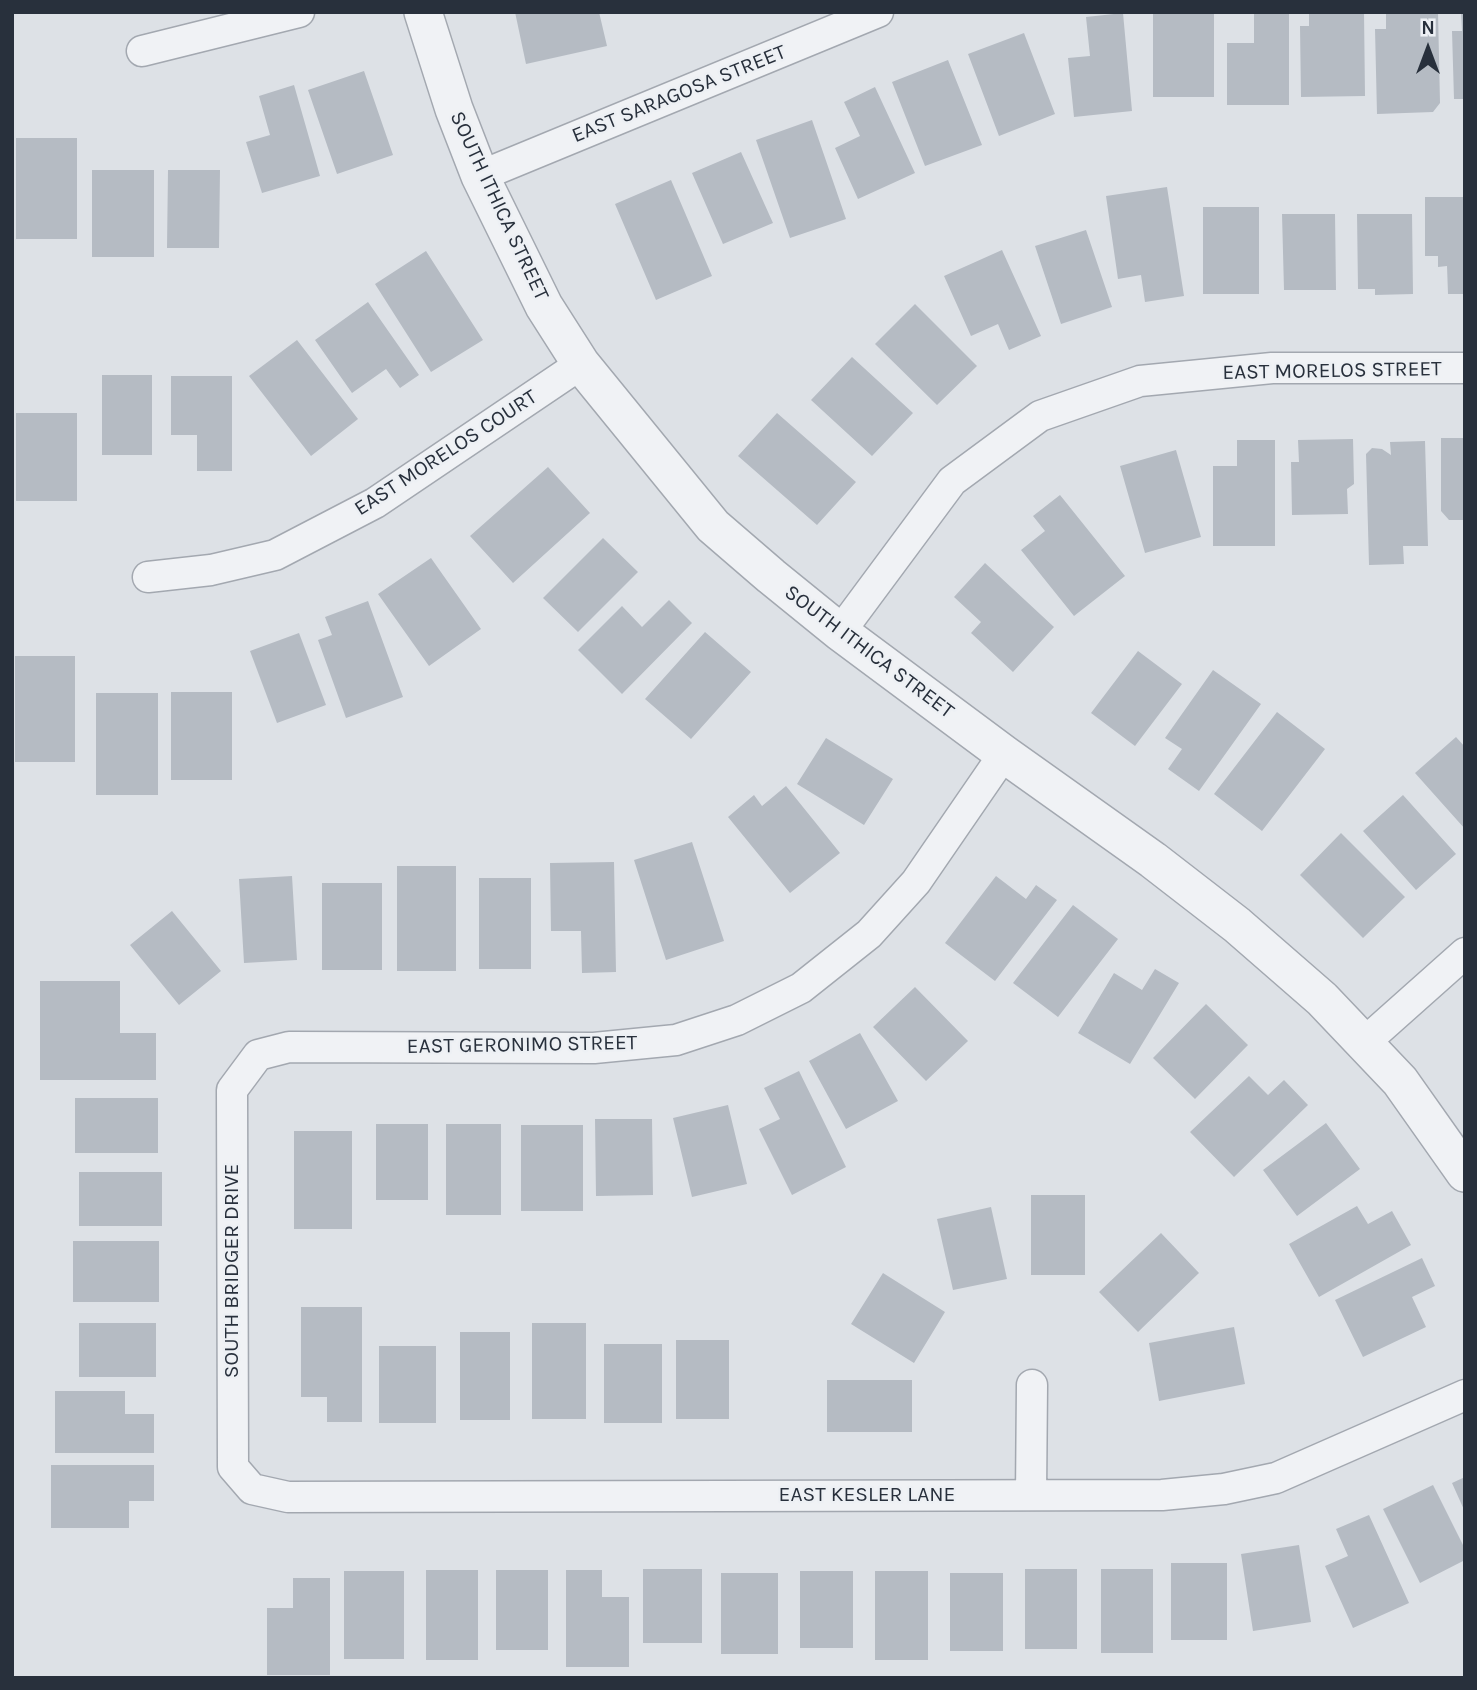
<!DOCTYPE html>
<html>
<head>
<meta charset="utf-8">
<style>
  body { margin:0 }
  #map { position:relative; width:1477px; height:1690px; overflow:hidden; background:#dde1e6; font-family:Karla,sans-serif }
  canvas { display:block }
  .frame { position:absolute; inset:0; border:14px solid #28303c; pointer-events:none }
  .north { position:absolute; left:1393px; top:14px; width:70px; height:70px; -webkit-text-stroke:5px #edf0f4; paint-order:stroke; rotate:0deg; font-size:19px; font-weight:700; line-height:28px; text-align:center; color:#28303c }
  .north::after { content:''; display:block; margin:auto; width:24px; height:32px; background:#28303c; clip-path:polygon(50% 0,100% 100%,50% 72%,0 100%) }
</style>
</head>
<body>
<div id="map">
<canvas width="1477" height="1690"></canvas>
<div class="frame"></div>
<div class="north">N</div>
</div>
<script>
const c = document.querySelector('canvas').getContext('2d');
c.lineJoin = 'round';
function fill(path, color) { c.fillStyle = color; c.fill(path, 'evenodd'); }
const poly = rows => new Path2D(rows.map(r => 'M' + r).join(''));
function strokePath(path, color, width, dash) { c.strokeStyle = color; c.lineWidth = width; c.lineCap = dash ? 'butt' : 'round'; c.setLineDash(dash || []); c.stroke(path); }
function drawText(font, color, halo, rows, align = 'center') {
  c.font = font + ' Karla,sans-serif'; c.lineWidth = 5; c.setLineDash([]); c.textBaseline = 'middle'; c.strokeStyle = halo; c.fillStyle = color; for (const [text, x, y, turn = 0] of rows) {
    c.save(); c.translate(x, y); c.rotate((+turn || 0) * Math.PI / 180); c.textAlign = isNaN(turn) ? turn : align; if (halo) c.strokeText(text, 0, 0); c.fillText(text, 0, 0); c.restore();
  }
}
const building = poly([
  [515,12,599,12,607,46,526,64],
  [1153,12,1214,12,1214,97,1153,97],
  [1254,12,1289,12,1289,105,1227,105,1227,43,1254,43],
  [1328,12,1364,12,1365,96,1301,97,1300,26,1309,26,1309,14],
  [1386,12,1438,12,1440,103,1433,112,1377,114,1375,29,1386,29],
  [1461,12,1465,12,1465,99,1454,99,1452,31,1462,31],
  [1123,13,1132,111,1074,117,1068,58,1090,56,1086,17],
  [1024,33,1055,114,999,136,968,54],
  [948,60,982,145,925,166,892,82],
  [364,71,393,155,337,174,308,90],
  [294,85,320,176,262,193,246,142,270,135,259,96],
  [875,87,915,173,858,199,835,148,860,136,844,102],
  [812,120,846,219,790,238,756,140],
  [16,138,77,138,77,239,16,239],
  [741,152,773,223,723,244,692,173],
  [92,170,154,170,154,257,92,257],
  [168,170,220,170,219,248,167,248],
  [671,180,712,276,656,300,615,204],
  [1167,187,1184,296,1145,302,1141,275,1118,279,1106,196],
  [1425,197,1465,197,1465,294,1448,294,1447,266,1438,267,1438,256,1425,256],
  [1203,207,1259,207,1259,294,1203,294],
  [1282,214,1335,214,1336,290,1284,290],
  [1357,214,1412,214,1413,294,1375,295,1375,289,1358,289],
  [1086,230,1112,307,1061,324,1035,246],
  [1002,250,1041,336,1009,350,998,324,971,336,944,276],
  [426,251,483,340,431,372,375,284],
  [368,302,419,375,400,388,386,369,352,393,315,340],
  [915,304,977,366,937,405,875,344],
  [297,340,358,419,311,456,249,376],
  [852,357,913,413,872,456,811,400],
  [102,375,152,375,152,455,102,455],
  [171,376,232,376,232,471,197,471,197,435,171,435],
  [16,413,77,413,77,501,16,501],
  [777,413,856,482,817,525,738,456],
  [1441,438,1465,438,1465,520,1449,520,1441,511],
  [1353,439,1354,484,1347,489,1348,514,1292,515,1291,462,1299,462,1298,440],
  [1237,440,1275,440,1275,546,1213,546,1213,466,1237,466],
  [1425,441,1428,546,1403,546,1404,564,1369,565,1366,454,1372,448,1382,449,1391,455,1390,442],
  [1176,450,1201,537,1145,553,1120,466],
  [548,467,590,513,513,583,470,536],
  [1060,495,1125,576,1074,616,1021,550,1045,531,1033,516],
  [603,538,638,572,578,632,543,598],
  [431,558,481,629,429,666,378,594],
  [985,563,1054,627,1013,672,971,633,981,622,954,597],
  [669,600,692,623,622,694,578,650,622,606,642,627],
  [368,601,403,697,346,718,318,640,332,635,325,617],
  [705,632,751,672,691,739,645,699],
  [299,633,326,705,277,723,250,651],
  [1138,651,1182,684,1135,746,1091,713],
  [15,656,75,656,75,762,15,762],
  [1213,670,1261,704,1199,791,1168,769,1182,749,1165,738],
  [171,692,232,692,232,780,171,780],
  [96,693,158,693,158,795,96,795],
  [1277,712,1325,749,1262,831,1214,794],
  [1456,737,1465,747,1465,829,1415,773],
  [826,738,893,779,864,825,797,784],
  [786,786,840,853,790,893,728,817,754,795,762,806],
  [1403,795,1456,854,1416,890,1363,831],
  [1341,833,1405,897,1363,938,1300,875],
  [692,842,724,941,666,960,634,860],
  [614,862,616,972,582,973,581,931,551,931,550,863],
  [397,866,456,866,456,971,397,971],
  [292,876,297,960,244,963,239,879],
  [996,876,1026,899,1036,885,1057,900,995,981,945,943],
  [479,878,531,878,531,969,479,969],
  [322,883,382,883,382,970,322,970],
  [1073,905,1118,939,1058,1017,1013,983],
  [172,911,221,971,179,1005,130,945],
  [1155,969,1179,983,1130,1064,1078,1033,1114,973,1142,990],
  [40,981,120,981,120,1033,156,1033,156,1080,40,1080],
  [915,987,968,1041,926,1081,873,1027],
  [1206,1004,1248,1045,1195,1099,1153,1058],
  [860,1033,898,1101,846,1129,809,1061],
  [799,1071,846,1167,792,1195,759,1129,780,1119,764,1088],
  [1249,1076,1268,1095,1284,1080,1308,1105,1234,1177,1190,1132],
  [75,1098,158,1098,158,1153,75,1153],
  [728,1105,747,1184,692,1197,673,1118],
  [595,1119,652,1119,653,1195,596,1196],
  [1326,1123,1360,1169,1297,1216,1263,1170],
  [376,1124,428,1124,428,1200,376,1200],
  [446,1124,501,1124,501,1215,446,1215],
  [521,1125,583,1125,583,1211,521,1211],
  [294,1131,352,1131,352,1229,294,1229],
  [79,1172,162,1172,162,1226,79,1226],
  [1031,1195,1085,1195,1085,1275,1031,1275],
  [1357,1206,1368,1224,1392,1211,1411,1245,1319,1297,1289,1244],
  [991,1207,1007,1279,953,1290,937,1219],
  [1161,1233,1199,1273,1138,1332,1099,1292],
  [73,1241,159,1241,159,1302,73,1302],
  [1422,1258,1435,1286,1412,1297,1426,1327,1363,1357,1335,1300],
  [883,1273,945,1312,914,1363,851,1324],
  [301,1307,362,1307,362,1422,327,1422,327,1397,301,1397],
  [79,1323,156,1323,156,1377,79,1377],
  [532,1323,586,1323,586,1419,532,1419],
  [1234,1327,1245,1384,1159,1401,1149,1343],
  [460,1332,510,1332,510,1420,460,1420],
  [676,1340,729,1340,729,1419,676,1419],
  [604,1344,662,1344,662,1423,604,1423],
  [379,1346,436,1346,436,1423,379,1423],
  [827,1380,912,1380,912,1432,827,1432],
  [55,1391,125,1391,125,1414,154,1414,154,1453,55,1453],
  [51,1465,154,1465,154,1501,129,1501,129,1528,51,1528],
  [1465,1477,1465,1512,1452,1483],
  [1433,1485,1465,1549,1465,1560,1420,1583,1383,1509],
  [1369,1515,1409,1603,1353,1628,1325,1566,1348,1556,1336,1529],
  [1299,1545,1311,1622,1253,1631,1241,1554],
  [1171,1563,1227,1563,1227,1640,1171,1640],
  [643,1569,702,1569,702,1643,643,1643],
  [1025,1569,1077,1569,1077,1649,1025,1649],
  [1101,1569,1153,1569,1153,1653,1101,1653],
  [426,1570,478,1570,478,1660,426,1660],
  [496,1570,548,1570,548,1650,496,1650],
  [566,1570,602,1570,602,1597,629,1597,629,1667,566,1667],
  [344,1571,404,1571,404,1659,344,1659],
  [800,1571,853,1571,853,1648,800,1648],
  [875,1571,928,1571,928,1660,875,1660],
  [721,1573,778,1573,778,1654,721,1654],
  [950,1573,1003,1573,1003,1651,950,1651],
  [293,1578,330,1578,330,1675,267,1675,267,1608,293,1608]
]);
const minor = poly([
  [142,51,299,12],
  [480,176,878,12],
  [148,577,211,570,275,555,375,503,581,364],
  [840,632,952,481,1040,416,1140,381,1272,368,1465,368],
  [1004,754,916,882,869,934,801,988,737,1020,676,1040,594,1048,289,1047,258,1055,232,1090,233,1467,252,1489,288,1497,1162,1495,1224,1489,1276,1478,1465,1395],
  [1365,1042,1465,953],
  [1031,1495,1032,1385]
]);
const tertiary = poly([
  [423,12,454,109,480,176,544,306,581,364,713,526,771,576,840,632,1004,754,1153,860,1237,925,1322,999,1400,1081,1465,1173]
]);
const streetNames = [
  ["EAST SARAGOSA STREET",679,94,-22],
  ["SOUTH ITHICA STREET",499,206,65],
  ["EAST MORELOS STREET",1332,371,-1],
  ["EAST MORELOS COURT",446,453,-33],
  ["SOUTH ITHICA STREET",869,652,37],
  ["EAST GERONIMO STREET",522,1045,-1],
  ["SOUTH BRIDGER DRIVE",232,1271,-90],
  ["EAST KESLER LANE",867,1495]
];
fill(building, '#b5bbc3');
strokePath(minor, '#a3a8b0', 33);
strokePath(tertiary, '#a3a8b0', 40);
strokePath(minor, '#f0f2f5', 30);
strokePath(tertiary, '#f0f2f5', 37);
drawText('21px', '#28303c', '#edf0f4', streetNames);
</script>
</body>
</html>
